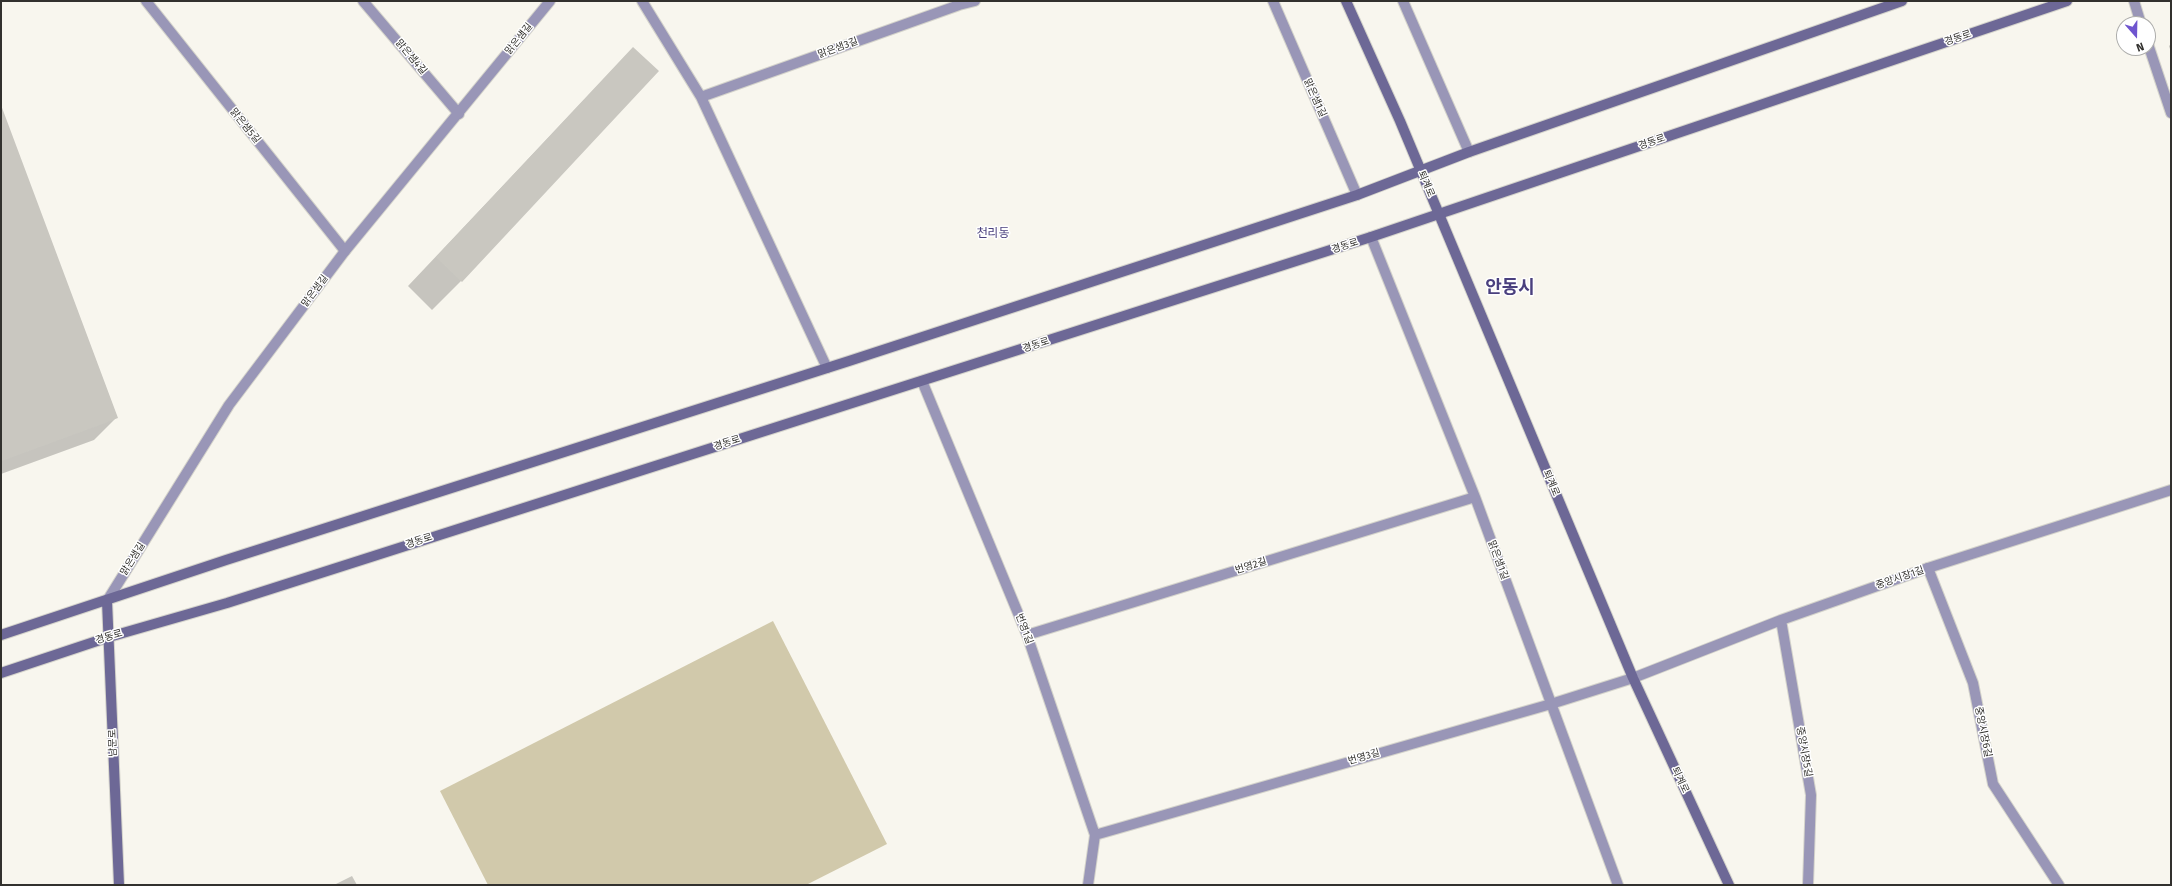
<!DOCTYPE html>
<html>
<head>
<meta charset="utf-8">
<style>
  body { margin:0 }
  #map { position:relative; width:2172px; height:886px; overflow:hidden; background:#f8f6ee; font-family:"Fira Sans",sans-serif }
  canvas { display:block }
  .frame { position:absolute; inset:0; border:2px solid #32312e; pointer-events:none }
  .north { position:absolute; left:2116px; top:16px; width:40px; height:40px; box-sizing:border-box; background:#fff; border:1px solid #adadab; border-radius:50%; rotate:160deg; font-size:11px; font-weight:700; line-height:16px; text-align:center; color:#32312e }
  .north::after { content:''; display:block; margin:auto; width:14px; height:18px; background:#6f55cf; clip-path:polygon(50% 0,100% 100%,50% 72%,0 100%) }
</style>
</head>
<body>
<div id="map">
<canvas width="2172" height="886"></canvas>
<div class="frame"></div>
<div class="north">N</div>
</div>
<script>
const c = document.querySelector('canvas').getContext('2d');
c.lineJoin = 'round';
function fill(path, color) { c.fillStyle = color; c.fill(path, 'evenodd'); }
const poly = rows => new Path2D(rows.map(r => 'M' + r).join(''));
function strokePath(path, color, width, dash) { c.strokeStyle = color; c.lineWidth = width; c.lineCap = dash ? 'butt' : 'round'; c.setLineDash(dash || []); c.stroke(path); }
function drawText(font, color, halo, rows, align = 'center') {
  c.font = font + ' "Fira Sans","Noto Sans KR",sans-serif'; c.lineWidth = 3; c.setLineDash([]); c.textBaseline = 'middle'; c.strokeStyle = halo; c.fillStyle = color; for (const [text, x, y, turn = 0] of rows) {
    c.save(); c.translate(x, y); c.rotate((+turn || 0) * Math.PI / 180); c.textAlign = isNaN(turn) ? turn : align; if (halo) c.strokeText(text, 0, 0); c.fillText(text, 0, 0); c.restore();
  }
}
const green = poly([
  [773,621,887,844,806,885,488,885,440,791]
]);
const shadow = poly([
  [2171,44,2171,52,2169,46],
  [633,48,461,281,432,310,408,286],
  [1,107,117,417,94,440,1,474]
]);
const building = poly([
  [633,47,659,71,462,282,436,257],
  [1,105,118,418,1,461],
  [352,876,357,885,334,885]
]);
const lane = poly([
  [146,1,345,251],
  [363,1,459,114],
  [1928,568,1973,683,1993,784,2059,885]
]);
const street = poly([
  [642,1,701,97,827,368],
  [1273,1,1357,195],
  [1403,1,1469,152],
  [2134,1,2141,24],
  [2148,44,2171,113],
  [701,97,959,5,975,1],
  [1371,237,1475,497,1618,885],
  [922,381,1027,635,1095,835,1088,885],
  [107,601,229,405,345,251,550,1],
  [1781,620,1811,795,1808,885],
  [1027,635,1475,497],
  [1095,835,1551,704,1633,678,1781,620,1928,568,2171,490]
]);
const secondary = poly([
  [1346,1,1400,121,1633,678,1729,885],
  [107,601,119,885],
  [1,635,226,560,849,361,1357,195,1469,152,1902,1],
  [1,673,109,637,227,603,1371,237,2067,1]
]);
const streetNames = [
  ["경동로",1958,38,-19],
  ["맑은샘길",519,39,-51],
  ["맑은샘3길",838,48,-20],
  ["맑은샘4길",411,57,50],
  ["맑은샘1길",1315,98,66],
  ["맑은샘5길",245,126,51],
  ["경동로",1652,142,-19],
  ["퇴계로",1426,184,67],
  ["경동로",1345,246,-18],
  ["맑은샘길",315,291,-53],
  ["경동로",1036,345,-18],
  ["경동로",727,443,-18],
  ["퇴계로",1551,483,67],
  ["경동로",419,541,-18],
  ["맑은샘길",133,559,-58],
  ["맑은샘1길",1498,560,70],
  ["번영2길",1251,566,-17],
  ["중앙시장1길",1900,578,-19],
  ["번영1길",1024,629,69],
  ["경동로",109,637,-17],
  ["중앙시장6길",1983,732,79],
  ["남문로",113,743,-92],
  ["중앙시장5길",1804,752,80],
  ["번영3길",1364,757,-16],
  ["퇴계로",1680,780,65]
];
const quarterNames = [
  ["천리동",993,234]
];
const townNames = [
  ["안동시",1510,288]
];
fill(green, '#d1c9ab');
fill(shadow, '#0003');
fill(building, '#c9c7c0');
strokePath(lane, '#d4d3cb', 12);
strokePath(street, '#d4d3cb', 12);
strokePath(secondary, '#d4d3cb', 12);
strokePath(lane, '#9996b7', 10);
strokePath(street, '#9996b7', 10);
strokePath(secondary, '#6d6896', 10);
drawText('10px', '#32312e', '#fff', streetNames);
drawText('12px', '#4a407e', '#fff', quarterNames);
drawText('bold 18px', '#4a407e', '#fff', townNames);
</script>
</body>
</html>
